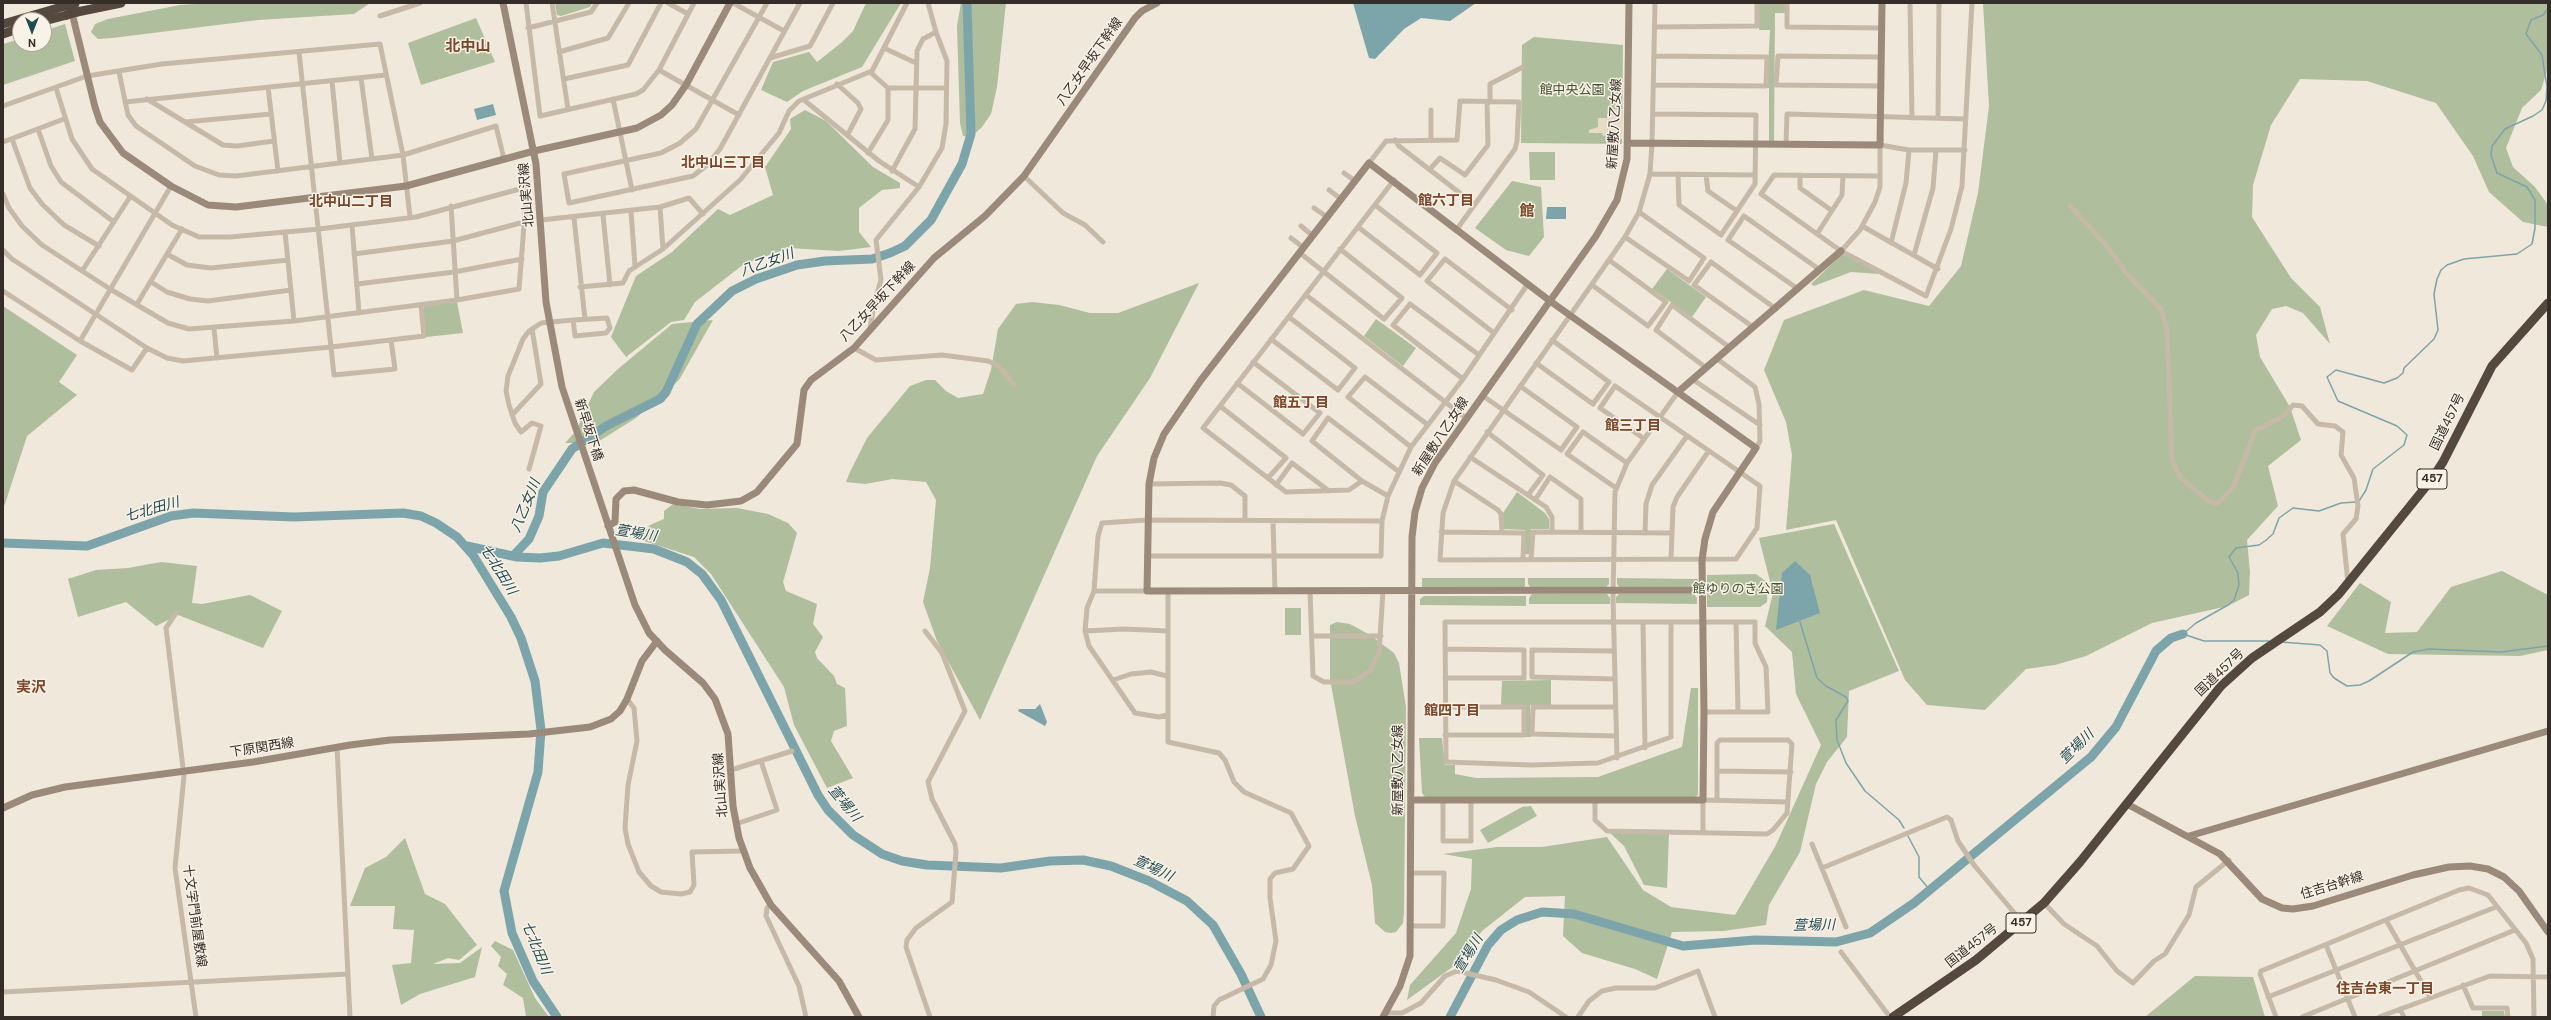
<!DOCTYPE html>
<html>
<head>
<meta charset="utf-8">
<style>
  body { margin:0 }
  #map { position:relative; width:2551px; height:1020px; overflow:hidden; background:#f0e8db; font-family:"DM Sans",sans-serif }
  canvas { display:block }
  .frame { position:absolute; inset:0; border:4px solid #352d28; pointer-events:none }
  .north { position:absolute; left:12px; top:12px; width:40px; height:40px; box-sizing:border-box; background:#f8f2e7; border:1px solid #aaa39b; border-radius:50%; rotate:180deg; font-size:11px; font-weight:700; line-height:16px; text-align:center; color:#352d28 }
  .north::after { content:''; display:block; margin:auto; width:14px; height:18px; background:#204b53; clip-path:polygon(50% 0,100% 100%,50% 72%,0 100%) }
</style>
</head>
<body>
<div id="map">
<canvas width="2551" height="1020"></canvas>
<div class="frame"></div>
<div class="north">N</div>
</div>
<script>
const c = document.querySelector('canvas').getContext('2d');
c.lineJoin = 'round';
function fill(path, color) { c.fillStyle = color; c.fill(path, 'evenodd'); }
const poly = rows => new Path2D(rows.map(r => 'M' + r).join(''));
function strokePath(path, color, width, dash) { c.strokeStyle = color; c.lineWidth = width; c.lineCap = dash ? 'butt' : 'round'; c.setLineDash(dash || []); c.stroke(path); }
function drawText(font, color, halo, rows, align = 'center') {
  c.font = font + ' "DM Sans","Noto Sans JP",sans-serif'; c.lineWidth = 3; c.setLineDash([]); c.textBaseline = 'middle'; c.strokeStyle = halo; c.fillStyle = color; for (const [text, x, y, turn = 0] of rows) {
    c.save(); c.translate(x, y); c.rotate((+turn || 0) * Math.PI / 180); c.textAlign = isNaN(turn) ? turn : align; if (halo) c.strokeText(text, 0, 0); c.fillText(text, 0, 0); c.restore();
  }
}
const green = poly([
  [211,3,370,3,354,14,258,20,112,38,98,39,91,32,95,24,108,19,180,5],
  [592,3,590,7,561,16,557,15,555,3],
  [866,3,901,3,862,67,803,91,787,102,761,90,773,62,809,52,817,62,841,43,853,31],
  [961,3,1006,3,997,87,991,114,982,127,971,137,963,136,960,123,957,26],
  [1759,3,1786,3,1786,13,1775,13,1774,143,1769,143,1769,88,1767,88,1770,30,1759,30],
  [1983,3,2548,3,2548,65,2546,74,2541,90,2522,108,2506,148,2513,167,2535,187,2548,205,2548,227,2523,222,2489,192,2473,156,2436,103,2367,81,2300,79,2271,125,2253,185,2252,217,2291,278,2320,307,2330,344,2303,313,2286,306,2272,309,2256,335,2260,357,2290,407,2301,440,2268,466,2278,506,2247,540,2250,572,2249,595,2228,606,2152,623,2086,656,2055,665,2026,669,1985,710,1927,705,1905,680,1836,520,1786,530,1792,455,1786,422,1764,370,1784,320,1864,290,1929,306,1961,266,1978,193,1989,106],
  [476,18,495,62,421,85,408,43],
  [65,24,75,61,3,85,3,44,20,39,20,44,44,44,44,31],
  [1534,37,1623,45,1622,144,1521,143,1522,45],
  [805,110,826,121,873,167,900,183,900,188,882,190,859,208,859,232,871,247,839,251,789,248,744,264,695,302,684,320,671,322,626,357,611,337,636,276,672,252,718,209,730,215,773,195,765,167,791,129,790,119],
  [1529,152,1555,152,1555,180,1530,180],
  [1512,181,1541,187,1544,237,1529,256,1506,250,1475,228],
  [1843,253,1880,274,1851,272,1814,286,1811,284],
  [1667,269,1706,297,1692,317,1652,289],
  [1199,283,1150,378,1097,456,980,720,937,641,923,602,930,568,936,500,926,482,893,479,865,484,846,482,850,472,867,438,910,386,926,380,935,380,946,391,958,398,983,394,991,370,998,329,1016,304,1032,302,1059,305,1090,313,1118,313],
  [457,302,463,333,426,337,423,309,425,305],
  [3,306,77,355,59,382,77,395,27,436,3,510],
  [1376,319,1416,348,1403,366,1364,336],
  [713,320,679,380,636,418,596,443,565,443,576,431,594,392,618,369,672,324],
  [1517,492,1545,513,1549,519,1549,529,1531,529,1530,554,1525,554,1525,530,1503,529,1503,513],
  [673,504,700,509,737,508,768,514,788,523,797,533,783,582,786,591,817,604,813,624,823,637,815,652,817,658,834,676,837,684,845,688,847,726,834,731,831,741,853,778,827,788,794,725,784,687,711,574,694,557,638,539,650,525,664,519,664,511],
  [1834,524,1899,671,1849,691,1847,737,1827,762,1816,784,1800,852,1769,905,1766,925,1723,931,1672,932,1657,979,1635,969,1582,953,1563,936,1565,896,1525,897,1482,931,1458,963,1407,1000,1410,985,1456,933,1471,889,1472,859,1443,854,1497,847,1542,847,1607,837,1643,890,1671,907,1735,915,1776,845,1821,745,1796,694,1792,652,1765,626,1773,593,1759,538],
  [161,562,197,566,192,603,202,604,250,595,282,611,263,648,178,615,156,626,126,602,78,617,68,579,96,570,128,568],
  [2502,571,2548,595,2548,650,2520,656,2388,654,2327,626,2360,583,2391,602,2385,633,2417,632,2451,587],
  [1756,574,1768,583,1767,602,1760,607,1707,607,1707,575],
  [1422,578,1525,578,1525,586,1523,588,1422,588],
  [1528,578,1609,578,1609,584,1606,587,1531,588,1528,584],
  [1617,578,1698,579,1698,585,1695,588,1620,588,1617,584],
  [1532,594,1607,594,1610,598,1610,604,1529,604,1529,598],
  [1619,594,1694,594,1697,598,1697,604,1616,603,1616,597],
  [1424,596,1526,596,1526,606,1420,605,1420,599],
  [1285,608,1301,608,1301,635,1285,635],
  [1337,622,1350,624,1370,635,1394,653,1399,663,1406,707,1404,912,1403,923,1396,932,1391,933,1385,932,1375,923,1372,885,1355,816,1330,679,1330,625],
  [1551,680,1551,705,1530,705,1531,737,1526,737,1526,705,1501,705,1502,681],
  [1691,688,1698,688,1698,795,1693,798,1425,797,1422,793,1419,738,1442,738,1445,765,1455,765,1455,774,1476,778,1598,777,1682,747],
  [1531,806,1537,816,1488,843,1480,830,1522,807],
  [1610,833,1669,833,1667,888,1644,885,1624,846],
  [405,838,425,894,445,904,477,945,459,960,448,958,433,964,460,963,482,947,475,977,420,994,401,1005,392,965,411,963,414,930,393,929,395,906,350,906,365,868,386,857],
  [495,941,513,950,535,998,549,1017,526,1017,523,998,503,985,507,974,498,966,501,957,491,946],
  [2195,976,2253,977,2265,1017,2145,1017],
  [2482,1011,2504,1011,2505,1017,2482,1017]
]);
const plaza = poly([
  [1612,109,1622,109,1622,139,1611,139,1611,134,1603,136,1602,133,1589,133,1589,130,1598,127,1598,118,1607,118,1607,114,1612,114]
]);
const water = poly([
  [1353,3,1476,3,1450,21,1421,18,1404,29,1375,59,1369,58],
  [493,104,496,115,477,120,474,109],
  [1547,207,1566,207,1566,219,1546,219],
  [1795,561,1810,575,1820,613,1776,630,1782,573],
  [1040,704,1047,722,1045,726,1018,711,1019,709,1035,709]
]);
const stream = poly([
  [2359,501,2366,490,2373,469,2404,445,2407,435,2397,426,2338,401,2327,377,2336,370,2384,383,2397,378,2403,373,2404,368,2434,339,2438,330,2434,294,2437,279,2441,270,2447,265,2464,259,2517,254,2532,244,2535,228,2535,200,2527,187,2497,173,2491,155,2492,146,2505,129,2533,116,2542,110,2546,101,2547,87,2542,55,2526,34,2531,20,2543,15,2548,9],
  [1800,622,1817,678,1826,686,1846,697,1848,701,1836,720,1837,740,1846,763,1865,791,1899,820,1904,828],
  [2269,641,2204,641,2183,634,2196,623,2228,605,2234,600,2239,585,2238,573,2229,557,2236,548,2259,545,2265,541,2273,534,2279,518,2293,508,2319,511,2341,503,2356,502],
  [2281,642,2320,645,2327,651,2330,673,2334,678,2347,686,2360,685,2369,681,2413,652,2429,649,2501,652,2548,646],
  [1908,836,1919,857,1919,877,1929,889]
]);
const river = poly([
  [3,543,87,546,171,516,193,513,294,517,403,513,421,516,436,523,457,537,473,555,511,617,521,638,535,681,541,730,538,772,504,891,512,933,533,981,557,1017],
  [467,546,517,557,540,558,559,556,603,543,654,549,687,562,702,574,721,600,818,795,828,810,853,835,882,854,902,861,927,865,1001,868,1050,861,1083,860,1111,866,1149,881,1187,901,1213,925,1241,974,1261,1017],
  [513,556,529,539,539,516,543,492,572,449,606,426,660,399,666,392,697,324,732,291,756,279,797,265,825,261,872,259,890,253,905,246,931,220,962,164,971,134,967,3],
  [1450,1017,1488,945,1501,930,1517,920,1542,912,1574,914,1683,946,1755,940,1836,942,1870,933,1914,903,2091,757,2116,727,2156,651,2171,638,2183,634]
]);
const street = poly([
  [526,3,540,116,636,94,643,90,659,70,694,3],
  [552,3,568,109],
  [668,3,688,14],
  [733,3,784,31],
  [767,3,696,129,680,143,661,153,564,174,569,203,693,176,707,165,720,149,800,3],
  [1787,3,1787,27,1882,28],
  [1910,3,1912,118],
  [380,16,420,3],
  [1655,27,1757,26,1757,3],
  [528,28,591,12,597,3],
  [884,48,916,63],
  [299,52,334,375,395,369,391,340],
  [559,52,608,38,629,3],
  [1654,56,1767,57,1766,86,1655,85],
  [770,58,810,46,833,3],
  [659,70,739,115],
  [119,72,128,115,136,126,195,166,219,175,236,176,403,155,496,126,504,159],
  [870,72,888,88,946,88],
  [361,78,372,159],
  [564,79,628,65,661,3],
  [332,81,340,163],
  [837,84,858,103,861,109,848,134],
  [1882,86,1776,85,1778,56,1882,57],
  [268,87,278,171],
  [147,99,223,145,237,146,274,141],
  [613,99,632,190],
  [804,100,879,161,919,187],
  [125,102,386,75],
  [1490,102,1490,84,1523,67],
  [3,106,87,76,162,64,380,44,403,155,410,217],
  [1654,114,1756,115,1755,184,1721,235,1679,205,1678,174],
  [1938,118,1939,3],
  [185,122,271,114],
  [38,129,51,166,61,182,114,222],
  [12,139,30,188,42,204,64,225,99,246],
  [1395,140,1399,146,1474,204],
  [1431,140,1431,110],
  [3,142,64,119],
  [1786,144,1787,114,1966,119],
  [868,153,888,120,888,88],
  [1369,163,1386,141,1457,140,1460,101,1519,102,1517,141,1515,149,1457,229],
  [1430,169,1440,158,1465,175,1488,145,1487,102],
  [892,171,915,129,917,51,923,39,936,32],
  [1344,173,1355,181],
  [1650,174,1755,175],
  [1706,175,1708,191,1737,211],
  [1800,175,1800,188,1831,210],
  [1024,176,1063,213,1085,225,1103,242],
  [1878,176,1774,175,1761,194,1841,251,1926,296,1951,229,1962,186,1972,3],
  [1329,190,1341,199],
  [3,194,9,208,22,226,42,245,110,289,168,323,189,329,294,321,457,300,519,289,527,187,416,217,319,229,230,237,199,237,172,225,92,169,72,139,56,88],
  [451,206,457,300],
  [2070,206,2106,245,2127,274,2161,309,2167,329,2172,459,2179,476,2208,501,2217,504,2233,488,2255,431,2285,415,2293,405,2302,406,2318,424,2335,426,2343,432,2341,455,2354,478,2358,506,2356,519,2343,534,2348,583],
  [660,207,663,249],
  [1314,208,1327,217],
  [631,211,635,266],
  [603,215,610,285],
  [574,218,585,319],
  [541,220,660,207,689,198,703,214],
  [352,225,359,313],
  [1301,226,1313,236],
  [1862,226,1938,269],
  [1358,227,1420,275,1437,253,1375,205],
  [285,232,294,321],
  [1817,234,1842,195,1843,176],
  [1625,237,1689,281,1704,258,1639,212],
  [1291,238,1304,248],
  [1891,243,1906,183,1909,150],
  [3,250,12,259,147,348,167,358,183,361,331,347,424,336,421,305],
  [1841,251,1860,230,1875,202,1880,187,1880,145,1909,150,1965,150],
  [1300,253,1384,319,1402,298,1340,249],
  [167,254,187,265,211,268,288,260],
  [354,254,453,241,524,222],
  [1914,255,1933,188,1936,150],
  [82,271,130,197],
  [151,282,167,292,190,299,208,301,291,290],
  [357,284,454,272,522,259],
  [1592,285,1648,326,1666,302,1609,260],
  [580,287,623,283,629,271,663,249,740,180,779,133,789,111,799,101,872,71,907,3],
  [1798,289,1728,240,1744,216,1820,270],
  [3,291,80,341,132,370,147,348],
  [1306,295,1466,418],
  [137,304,182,229],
  [1753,327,1694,285,1711,262,1776,309],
  [214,329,217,358],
  [870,329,874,304,881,280,876,240,919,187,942,148,946,124,947,61,936,32,928,3],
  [1494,333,1427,281,1445,259,1512,310],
  [1271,339,1338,390,1355,368,1289,317],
  [80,341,171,186],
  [854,348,876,360,942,355,988,361,999,366,1014,385],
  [1716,358,1755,387,1759,404,1760,441,1756,448],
  [1536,363,1593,404,1609,382,1552,340],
  [1705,367,1656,330,1672,305,1729,347],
  [1463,379,1393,325,1410,304,1479,355],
  [1692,379,1760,425],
  [1237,383,1303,434,1320,413,1253,362],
  [1483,396,1561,450,1577,427,1520,386],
  [1220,406,1286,458,1268,478],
  [512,415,541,384,532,329],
  [1487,432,1543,475,1528,495],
  [1643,438,1600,408,1615,386,1760,486,1757,528,1736,559,1440,560,1443,513,1454,481,1625,237,1639,212,1650,174,1652,143,1655,3],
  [1411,447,1348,397,1365,377,1428,425],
  [1470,457,1546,507,1552,517,1552,532],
  [529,469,541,426,532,423,521,432,515,423,509,405,506,391,508,376,523,339,529,331,541,323,573,320,607,318,610,328,606,333,575,336,573,320],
  [1362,481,1349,490,1286,492,1203,428,1394,180],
  [1454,481,1498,510,1501,514,1502,531],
  [1149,484,1220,483,1231,485,1245,496,1245,520],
  [1276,485,1292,463,1329,491],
  [1616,488,1567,454,1583,432,1627,463],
  [1388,496,1362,481,1312,441,1328,418,1398,471],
  [1535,500,1550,477,1581,499,1581,531],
  [1273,521,1275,591],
  [1441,532,1524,533,1523,559],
  [1645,533,1646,504,1652,485,1687,436],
  [1148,556,1381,556,1382,521,1388,496,1411,447,1463,379,1527,285],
  [1531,559,1533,532,1672,533],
  [1671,559,1673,507,1677,497,1708,452],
  [1094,591,1147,591],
  [1310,591,1313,676,1324,682,1353,682,1370,671,1379,653,1383,591],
  [1168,592,1168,742,1219,753,1225,760,1234,782,1244,792,1291,813,1309,846,1293,869,1275,873,1270,879,1270,898,1276,941,1271,965,1263,979,1219,1000,1214,1006,1213,1017],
  [176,613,166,628,184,776,175,868,196,1017],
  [1643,622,1645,748],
  [1736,622,1738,712],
  [1671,623,1671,737,1598,763,1531,765,1446,762,1445,622,1755,622,1755,643,1766,667,1768,712,1704,712],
  [925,631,942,653,965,711,928,782,932,799,955,844,956,852,952,902,916,928,907,940,906,947,930,1017],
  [1085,631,1125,629,1168,631],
  [1312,636,1381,636],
  [1445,649,1524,650,1524,678,1445,678],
  [1614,651,1532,650,1532,677,1615,679],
  [1113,680,1131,674,1151,672,1167,676],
  [627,699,634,708,637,741,628,785,625,828,628,844,639,872,651,886,661,892,681,894,690,892,694,885,692,852,743,851],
  [1445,707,1524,707,1524,735,1445,735],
  [1615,707,1533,707,1532,734,1616,736],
  [1167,715,1159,717,1135,713,1089,646,1085,631,1087,608,1094,591,1098,536,1102,523,1147,520,1382,521],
  [337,747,350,1017],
  [1617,758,1613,598,1615,492,1627,463,1678,392],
  [731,770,792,751],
  [1717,771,1791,772],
  [1443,800,1443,841,1471,841,1471,800],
  [1595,800,1595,820,1607,831,1767,834,1773,830,1787,813,1792,744,1788,740,1720,740,1717,743,1717,800],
  [736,824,777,810,761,761],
  [1703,831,1703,800,1788,802],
  [1812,844,1846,927],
  [1822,868,1947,817,1951,820,1958,841,1974,865,2022,922],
  [1411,873,1444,873,1443,926,1411,926],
  [2044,903,2064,924,2097,946,2117,971,2133,983,2154,961,2165,954,2189,915,2196,887,2229,860],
  [771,905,767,908,766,916,799,986,806,1017],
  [2386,920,2430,997],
  [2326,945,2355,1017],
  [1841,952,1890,1017],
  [2463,985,2473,1008,2507,1008,2508,1017],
  [3,992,348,974],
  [2268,997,2496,907],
  [2400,1009,2404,1017],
  [1385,1013,1402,1013,1421,1003,1445,976,1457,971,1496,980,1529,992,1566,1017],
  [1578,1017,1589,1001,1602,991,1616,988,1655,988,1698,971,1715,1017],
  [2276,1017,2260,974,2261,971,2459,890,2469,888,2488,895,2526,943,2533,959,2534,1017],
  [2302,1017,2515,930],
  [2379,1017,2490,976,2548,977]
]);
const secondary = poly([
  [503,3,536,164,546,302,562,387,635,605,649,633,665,650,703,683,715,699,728,734,733,806,739,838,750,868,771,905,839,981,859,1017],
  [71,9,95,107,100,122,123,153,171,186,208,205,236,207,406,186,534,151,637,128,661,115,672,105,686,85,730,3],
  [1628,143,1880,145,1882,3],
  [1678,392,1841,251],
  [608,526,615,522,616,499,624,491,634,490,678,502,707,505,741,501,757,492,797,444,804,390,811,380,854,348,934,258,985,216,1024,176,1135,18,1142,11,1157,3],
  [1411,800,1703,800,1704,712,1702,560,1705,539,1713,512,1756,448,1550,301,1369,163,1201,380,1164,434,1154,458,1149,484,1147,591,1703,590],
  [2127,804,2220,854,2262,899,2282,908,2293,909,2313,906,2413,875,2449,867,2470,866,2488,869,2504,877,2519,891,2548,932],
  [3,808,32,795,65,787,253,762,350,745,390,740,529,734,590,727,611,719,620,711,627,699,642,661,657,641],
  [2189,836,2548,731],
  [1383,1017,1400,986,1410,956,1412,537,1415,512,1422,488,1435,463,1596,236,1617,200,1627,159,1629,3]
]);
const highway = poly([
  [77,12,121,3],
  [44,21,67,15],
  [3,24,65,6],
  [3,34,20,28],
  [1893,1017,1976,960,2044,903,2080,862,2221,686,2252,658,2320,612,2339,594,2432,479,2443,462,2492,366,2548,303]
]);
const highwayBridge = poly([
  [65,6,75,4],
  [67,15,77,12]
]);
const shields = [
  [2432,479,30],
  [2021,923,30]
];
const shieldNames = [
  ["457",2432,479],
  ["457",2021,923]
];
const streetNames = [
  ["八乙女早坂下幹線",1090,62,-55],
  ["新屋敷八乙女線",1615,124,-87],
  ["北山実沢線",527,195,-95],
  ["八乙女早坂下幹線",878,302,-47],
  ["国道457号",2448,422,-64],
  ["新早坂下橋",588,430,72],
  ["新屋敷八乙女線",1441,437,-57],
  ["国道457号",2220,673,-44],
  ["下原関西線",262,748,-9],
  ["新屋敷八乙女線",1399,770,-90],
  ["北山実沢線",721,785,-94],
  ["住吉台幹線",2332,886,-17],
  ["十文字門前屋敷線",194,916,82],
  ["国道457号",1972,946,-38]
];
const parkNames = [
  ["館中央公園",1572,91],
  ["館ゆりのき公園",1738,590]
];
const neighbourhoodNames = [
  ["北中山三丁目",723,163],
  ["館六丁目",1446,201],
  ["北中山二丁目",351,202],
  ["館五丁目",1301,403],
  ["館三丁目",1633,426],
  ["館四丁目",1452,711],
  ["住吉台東一丁目",2385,989]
];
const waterNames = [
  ["八乙女川",767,263,-20],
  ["八乙女川",526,506,-68],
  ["七北田川",152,510,-16],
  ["萱場川",636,534,9],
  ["七北田川",498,570,58],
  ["萱場川",2077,747,-45],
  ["萱場川",844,804,50],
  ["萱場川",1153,869,25],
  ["萱場川",1814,926,-1],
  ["七北田川",536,948,68],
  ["萱場川",1469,954,-59]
];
const quarterNames = [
  ["北中山",468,47],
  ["館",1527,212],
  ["実沢",31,688]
];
fill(green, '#afbe9c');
fill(plaza, '#e7dbc3');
fill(water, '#7ca5ab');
strokePath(stream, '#7ca5ab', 1.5);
strokePath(river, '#7ca5ab', 9);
strokePath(street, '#c7b9a8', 5);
strokePath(secondary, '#9b897a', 7);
strokePath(highway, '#55483f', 9);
strokePath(highwayBridge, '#55483f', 9);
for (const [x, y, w] of shields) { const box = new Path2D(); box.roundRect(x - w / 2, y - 10, w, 20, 3); c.fillStyle = '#f8f2e7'; c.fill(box); strokePath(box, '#352d28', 1); }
drawText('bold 12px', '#352d28', null, shieldNames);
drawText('13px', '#352d28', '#f8f2e7', streetNames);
drawText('13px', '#40512d', '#f8f2e7', parkNames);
drawText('bold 14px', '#7e4426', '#f8f2e7', neighbourhoodNames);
drawText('italic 14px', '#204b53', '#f8f2e7', waterNames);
drawText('bold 15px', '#7e4426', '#f8f2e7', quarterNames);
</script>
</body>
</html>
